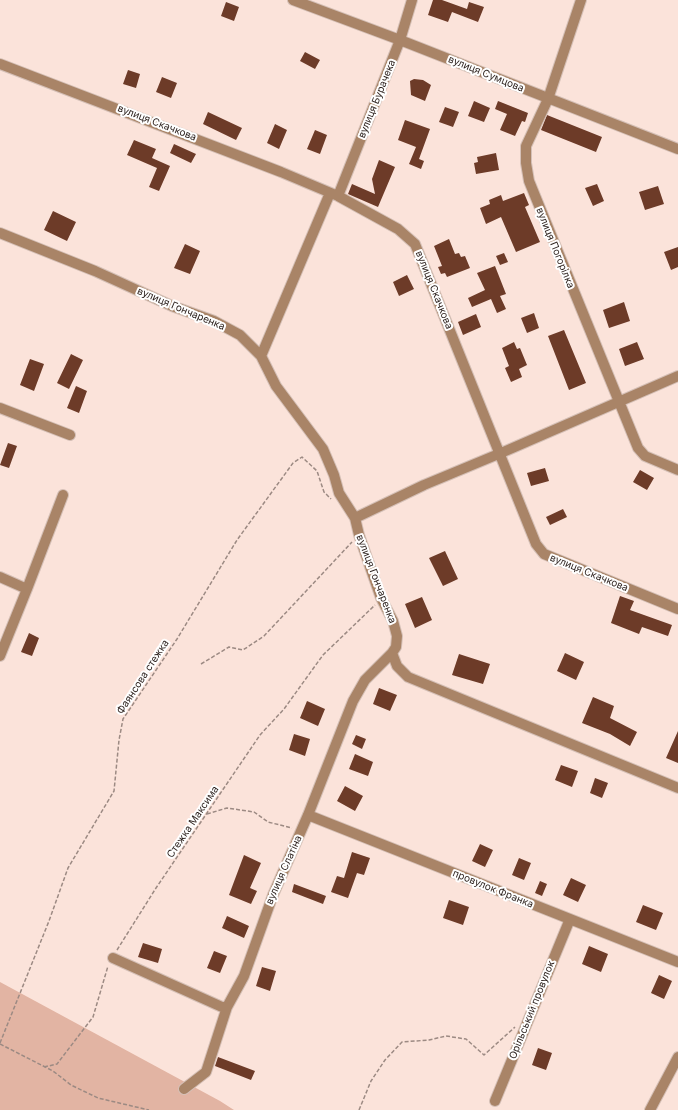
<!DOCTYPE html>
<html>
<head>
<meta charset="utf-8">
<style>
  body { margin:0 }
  canvas { display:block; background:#fbe3da }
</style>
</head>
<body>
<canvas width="678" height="1110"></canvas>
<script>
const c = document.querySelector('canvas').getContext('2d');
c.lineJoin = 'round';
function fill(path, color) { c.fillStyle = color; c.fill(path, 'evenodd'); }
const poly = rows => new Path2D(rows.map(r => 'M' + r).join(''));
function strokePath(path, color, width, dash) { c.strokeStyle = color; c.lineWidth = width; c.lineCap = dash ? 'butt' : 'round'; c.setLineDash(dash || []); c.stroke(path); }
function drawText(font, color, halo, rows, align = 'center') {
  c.font = font + ' Inter,sans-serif'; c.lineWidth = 4; c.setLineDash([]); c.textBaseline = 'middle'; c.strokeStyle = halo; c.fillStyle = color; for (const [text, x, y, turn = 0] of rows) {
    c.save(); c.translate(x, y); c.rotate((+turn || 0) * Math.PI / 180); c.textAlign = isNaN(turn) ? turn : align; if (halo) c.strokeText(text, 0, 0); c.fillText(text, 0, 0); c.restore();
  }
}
const green = poly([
  [0,982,220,1101,234,1110,0,1110]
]);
const building = poly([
  [433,0,442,0,467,9,469,2,484,7,478,22,452,12,448,22,428,15],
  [226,2,239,7,234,21,221,16],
  [305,52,320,60,315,69,300,61],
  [128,70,140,74,136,88,123,84],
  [162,77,177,83,171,98,156,92],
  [414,79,423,80,431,85,425,101,411,95,410,81],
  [474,101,490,108,484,122,468,116],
  [498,101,528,113,525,122,522,121,515,136,500,130,507,114,495,109],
  [445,107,459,112,453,127,439,122],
  [208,112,242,128,236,140,203,124],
  [547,115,602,137,596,152,541,130],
  [405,120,430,129,419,159,424,161,421,169,409,164,416,147,398,140],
  [275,124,287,130,279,149,267,143],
  [315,130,327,135,320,154,307,149],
  [134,140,156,149,152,158,170,166,159,191,149,187,157,168,127,155],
  [174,144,196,154,191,163,170,153],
  [496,153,499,170,476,174,474,163,478,162,477,157],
  [379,160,395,167,378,207,348,194,352,184,375,194,372,179],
  [597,184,604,201,593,206,585,188],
  [658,186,664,204,645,210,639,192],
  [524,193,529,205,525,207,540,242,516,252,501,217,486,224,480,208,490,204,489,200,501,195,503,201],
  [53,211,76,222,67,241,44,230],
  [449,239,455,254,459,253,461,257,465,256,470,268,447,277,445,273,441,274,438,267,442,266,434,246],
  [185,244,200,251,190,274,174,268],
  [678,247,678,267,671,270,664,252],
  [504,253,508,262,500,265,496,256],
  [495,266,506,294,500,296,506,309,497,313,491,299,472,307,468,298,485,290,477,273],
  [407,275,414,289,399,296,393,282],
  [624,302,630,321,609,328,603,310],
  [534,313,539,328,527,333,521,318],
  [476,314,481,327,463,335,458,322],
  [564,330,586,383,569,390,548,336],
  [514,342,517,349,520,348,527,365,519,369,522,377,511,382,505,368,509,366,502,348],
  [637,342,644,359,625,366,619,349],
  [71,354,83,360,69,389,57,383],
  [30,359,44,364,34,391,20,385],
  [76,386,87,391,79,413,67,408],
  [8,443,17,446,9,468,0,465],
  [545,468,549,481,531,486,527,473],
  [640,470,654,478,647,490,633,482],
  [563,509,567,517,550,525,546,517],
  [445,551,458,579,443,586,429,558],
  [620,596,634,601,630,610,672,625,668,636,642,627,639,634,611,623],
  [422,597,432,620,415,628,405,604],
  [29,633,39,638,32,656,21,652],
  [565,653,584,662,576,680,557,671],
  [459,654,490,664,483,684,452,675],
  [379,688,397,695,390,711,373,704],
  [593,697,614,706,610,718,637,732,630,746,610,734,582,723],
  [307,701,325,709,318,726,300,718],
  [678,731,678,763,666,758],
  [294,734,310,739,305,756,289,750],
  [356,735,366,739,362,749,352,744],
  [355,754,373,762,368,776,349,769],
  [561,765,578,771,572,787,555,780],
  [595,778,608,783,602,798,590,793],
  [345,786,363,796,355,811,337,801],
  [480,844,493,850,485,867,472,861],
  [352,852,370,858,364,875,357,873,348,898,331,892,337,876,344,878],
  [244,855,261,863,250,888,257,891,251,904,229,895],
  [519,858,531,863,524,880,512,875],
  [571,878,586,885,578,902,563,895],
  [540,881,547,884,542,896,535,893],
  [294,884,326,896,323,904,292,892],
  [449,900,469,907,463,925,443,918],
  [643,905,663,913,656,930,636,922],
  [227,916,249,926,244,938,222,928],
  [143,943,162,949,158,963,138,957],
  [589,946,608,954,601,972,582,964],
  [214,951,227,956,220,973,207,968],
  [262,967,276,971,270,991,256,986],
  [659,975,672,981,664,999,651,993],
  [538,1048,552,1053,546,1070,532,1065],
  [218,1057,255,1071,251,1080,215,1066]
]);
const path = poly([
  [201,664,229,647,243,650,264,636,352,542],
  [207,814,227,808,254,812,268,822,292,828],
  [117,950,156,888,260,735,284,709,323,655,375,605],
  [0,1043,49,921,68,868,114,791,119,740,123,719,177,639,237,540,293,463,302,457,317,471,324,492,331,499],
  [0,1044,53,1071,71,1085,98,1098,149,1110],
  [44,1067,57,1064,93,1017,108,966],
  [359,1110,371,1081,385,1060,402,1042,429,1040,446,1036,466,1039,484,1055,515,1027]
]);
const minor = poly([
  [293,0,400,40,678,149],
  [581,0,548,99,526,146,526,163,529,181,638,448,645,456,678,470],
  [0,64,281,172,338,196,398,229,415,244,536,544,544,554,678,609],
  [338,196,400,40,412,0],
  [0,233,95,271,172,306,214,321,240,335,261,356,276,386,323,449,334,475,339,493,355,518,359,535,381,598,393,621,397,636,396,647,392,653,365,680,353,701,308,815,273,895,244,976,227,1007,206,1072,184,1089],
  [261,356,330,193],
  [0,408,70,435],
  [355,518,424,485,501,453,678,376],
  [0,577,27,589,0,656],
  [27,589,63,495],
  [392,653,397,666,408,677,678,788],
  [308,815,678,962],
  [113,958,222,1007,227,1007],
  [495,1101,570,919],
  [650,1110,678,1057]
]);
const streetNames = [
  ["вулиця Сумцова",486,74,22],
  ["вулиця Бурачека",377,99,-68],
  ["вулиця Скачкова",157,123,21],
  ["вулиця Погорілка",555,248,68],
  ["вулиця Скачкова",434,290,68],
  ["вулиця Гончаренка",181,309,23],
  ["вулиця Скачкова",589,573,22],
  ["вулиця Гончаренка",376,579,69],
  ["Фаянсова стежка",143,677,-57],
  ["Стежка Максима",193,822,-56],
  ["вулиця Слатіна",284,870,-66],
  ["провулок Франка",493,889,22],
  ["Орільський провулок",532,1010,-68]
];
fill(green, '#e2b4a3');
fill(building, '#6d3b28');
strokePath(minor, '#d5c0b7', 12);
strokePath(path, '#9c8a83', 1.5, [4, 2]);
strokePath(minor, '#a98467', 10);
drawText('10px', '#291e1a', '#fff', streetNames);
</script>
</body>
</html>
